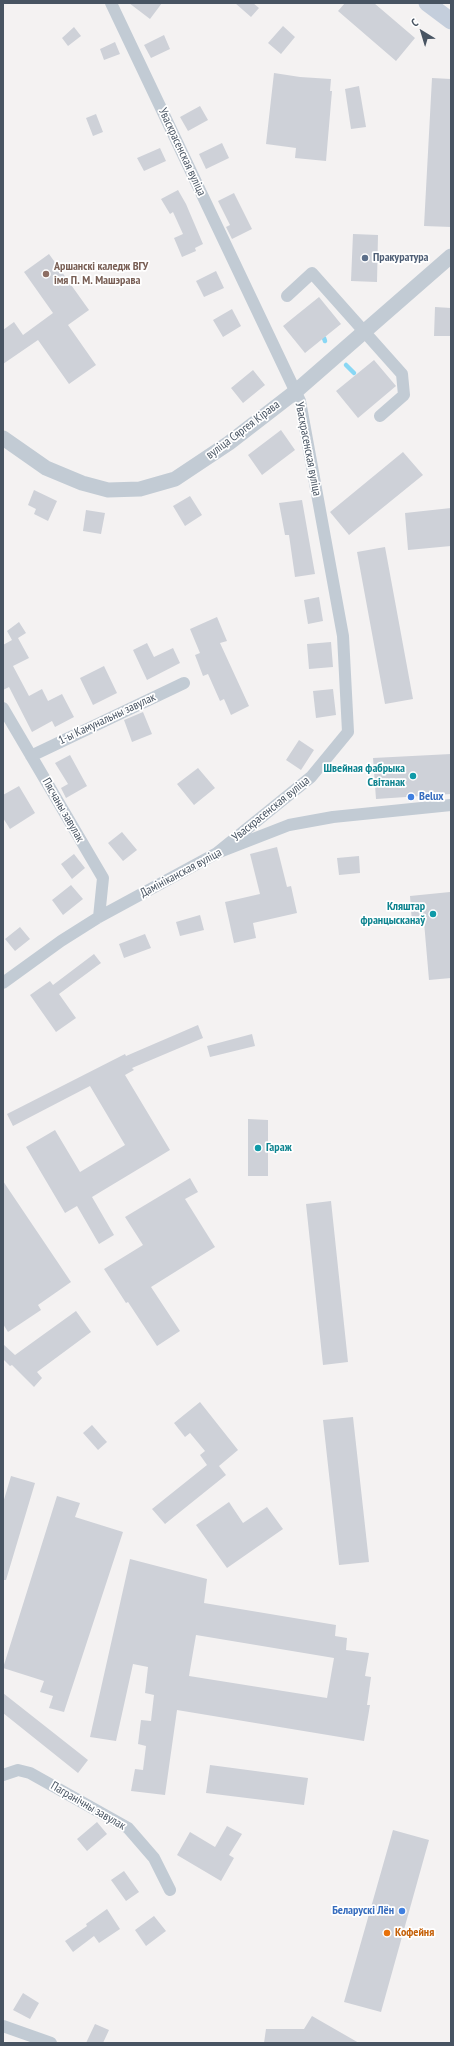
<!DOCTYPE html>
<html>
<head>
<meta charset="utf-8">
<style>
  body { margin:0 }
  #map { position:relative; width:454px; height:2046px; overflow:hidden; background:#f4f2f2; font-family:"PT Sans Narrow",sans-serif }
  canvas { display:block }
  .frame { position:absolute; inset:0; border:4px solid #485462; pointer-events:none }
  .north { position:absolute; left:402px; top:12px; width:40px; height:40px; -webkit-text-stroke:3px #fff; paint-order:stroke; rotate:322deg; font-size:11px; font-weight:700; line-height:16px; text-align:center; color:#485462 }
  .north::after { content:''; display:block; margin:auto; width:14px; height:18px; background:#485462; clip-path:polygon(50% 0,100% 100%,50% 72%,0 100%) }
</style>
</head>
<body>
<div id="map">
<canvas width="454" height="2046"></canvas>
<div class="frame"></div>
<div class="north">С</div>
</div>
<script>
const c = document.querySelector('canvas').getContext('2d');
c.lineJoin = 'round';
const poly = rows => new Path2D(rows.map(r => 'M' + r).join(''));
function strokePath(path, color, width, dash) { c.strokeStyle = color; c.lineWidth = width; c.lineCap = dash ? 'butt' : 'round'; c.setLineDash(dash || []); c.stroke(path); }
function fill(path, color) { c.fillStyle = color; c.fill(path, 'evenodd'); }
function drawText(font, color, halo, rows, align = 'center') {
  c.font = font + ' "PT Sans Narrow",sans-serif'; c.lineWidth = 3.5; c.setLineDash([]); c.textBaseline = 'middle'; c.strokeStyle = halo; c.fillStyle = color; for (const [text, x, y, turn = 0] of rows) {
    c.save(); c.translate(x, y); c.rotate((+turn || 0) * Math.PI / 180); c.textAlign = isNaN(turn) ? turn : align; if (halo) c.strokeText(text, 0, 0); c.fillText(text, 0, 0); c.restore();
  }
}
const stream = poly([
  [324,338,325,341],
  [346,365,354,373]
]);
const building = poly([
  [129,3,162,3,150,19],
  [235,3,253,3,259,8,251,17],
  [345,3,374,3,415,38,396,61,338,11],
  [283,26,295,37,281,54,268,43],
  [74,27,81,36,68,46,62,38],
  [164,35,170,49,151,58,144,45],
  [115,42,120,54,104,60,100,49],
  [274,73,300,77,331,79,330,91,332,91,326,161,295,158,296,148,266,144],
  [432,78,451,79,451,227,424,226],
  [359,86,366,127,351,129,345,89],
  [200,106,208,120,188,131,180,117],
  [96,114,103,132,93,136,86,118],
  [222,143,229,158,206,169,199,154],
  [160,148,166,161,144,171,137,158],
  [178,190,186,204,203,244,195,248,196,251,182,257,174,238,183,234,173,212,170,214,161,199],
  [234,193,252,229,232,239,226,227,230,225,218,201],
  [353,234,378,235,377,282,351,281],
  [49,254,89,310,68,325,96,365,69,384,38,340,3,364,3,330,14,322,23,335,53,313,24,272],
  [216,271,224,288,204,297,196,281],
  [319,297,341,324,305,353,283,326],
  [435,307,451,308,451,336,434,336],
  [232,309,241,326,223,337,213,320],
  [374,360,396,386,358,418,336,391],
  [253,370,265,385,243,403,231,388],
  [281,430,295,450,262,475,248,455],
  [403,452,423,475,349,535,330,512],
  [34,490,57,501,48,521,34,514,36,509,28,505],
  [190,496,202,515,185,526,173,506],
  [302,500,315,574,295,577,289,535,285,535,279,503],
  [451,508,451,546,408,550,405,513],
  [86,510,105,513,101,534,83,531],
  [385,547,413,699,385,704,357,552],
  [319,597,323,621,308,624,304,600],
  [217,617,227,641,220,643,249,706,231,715,224,699,220,701,208,674,203,676,195,655,200,653,190,629],
  [19,622,26,633,18,638,29,658,13,666,29,696,42,689,48,701,62,694,74,717,55,727,52,721,32,732,9,687,3,690,3,645,12,640,7,631],
  [331,642,333,667,309,669,307,644],
  [147,643,154,657,173,648,180,663,147,680,133,650],
  [104,666,117,693,93,705,80,678],
  [333,689,336,715,316,718,313,691],
  [143,712,152,734,132,742,124,720],
  [299,740,314,750,301,770,286,760],
  [451,754,451,794,376,799,373,758],
  [70,755,87,786,66,798,61,788,68,784,55,763],
  [198,768,215,788,194,805,177,784],
  [19,786,35,813,10,829,3,818,3,795],
  [122,832,137,850,123,861,108,843],
  [277,847,287,887,291,886,297,913,253,923,256,938,234,943,225,902,260,894,250,854],
  [74,854,85,868,72,879,61,864],
  [359,856,360,873,339,875,337,858],
  [71,885,83,899,63,915,52,900],
  [450,892,451,978,429,980,424,922,412,923,410,896],
  [200,915,204,930,180,936,176,922],
  [20,927,30,939,15,951,5,939],
  [145,934,151,948,124,958,119,944],
  [94,954,101,963,59,994,76,1018,56,1032,30,995,50,981,53,985],
  [198,1025,203,1038,132,1068,134,1070,125,1075,170,1150,92,1197,114,1235,99,1244,77,1206,65,1213,26,1147,55,1130,80,1172,125,1145,90,1086,13,1126,7,1114,125,1054,126,1056],
  [252,1034,255,1046,210,1057,207,1046],
  [248,1119,268,1120,268,1176,248,1176],
  [190,1178,198,1192,185,1199,215,1247,151,1287,180,1331,157,1346,128,1302,126,1303,104,1269,143,1245,125,1217],
  [3,1181,71,1282,38,1305,41,1310,8,1332,3,1324],
  [331,1201,348,1362,323,1365,306,1204],
  [76,1311,91,1332,37,1372,42,1378,34,1387,12,1365,10,1366,3,1359,3,1344,15,1355],
  [200,1402,238,1450,219,1466,226,1475,165,1524,152,1509,207,1465,200,1455,205,1451,190,1433,185,1437,174,1423],
  [353,1417,369,1562,339,1565,323,1420],
  [92,1425,107,1442,98,1450,83,1433],
  [11,1476,35,1483,6,1580,3,1580,3,1503],
  [57,1496,80,1503,75,1517,123,1532,64,1712,49,1708,53,1696,40,1692,44,1681,3,1668],
  [229,1502,243,1523,267,1507,283,1529,227,1568,196,1525],
  [130,1559,207,1579,204,1603,336,1625,335,1636,347,1638,346,1650,369,1653,365,1676,371,1677,367,1705,370,1705,364,1741,177,1710,165,1795,131,1791,135,1769,143,1770,146,1746,138,1744,141,1720,151,1721,154,1695,145,1693,148,1667,133,1664,116,1741,90,1737],
  [196,1635,334,1658,327,1698,189,1676],
  [3,1693,88,1760,78,1773,3,1713],
  [210,1765,308,1778,304,1805,206,1793],
  [97,1822,107,1834,87,1851,77,1839],
  [227,1826,242,1834,229,1855,234,1858,221,1881,177,1855,190,1832,215,1847],
  [393,1830,429,1840,381,2012,344,2002],
  [124,1871,139,1892,126,1901,111,1880],
  [107,1909,120,1929,99,1943,94,1936,73,1952,65,1941,87,1926,86,1924],
  [154,1916,166,1931,146,1946,135,1930],
  [23,1993,39,2003,30,2019,13,2010],
  [312,2016,359,2043,264,2043,266,2029,304,2029],
  [95,2024,109,2030,103,2043,86,2043]
]);
const minor = poly([
  [111,3,300,401,343,636,348,732,311,777,217,853],
  [287,296,312,273,402,374,404,395,380,416],
  [3,708,103,878,99,917],
  [31,756,184,683],
  [3,983,61,941,99,917,217,853,289,825,333,817,451,805],
  [3,1775,18,1770,30,1773,128,1828,154,1858,170,1890],
  [3,2026,51,2043]
]);
const tertiary = poly([
  [3,438,46,468,82,483,108,490,140,489,175,479,229,443,295,392,451,256]
]);
const secondary = poly([
  [427,3,451,21]
]);
const markers = [
  [365,258,4,"#5c6f8a"],
  [46,274,4,"#8d6e63"],
  [413,776,4,"#0f9aa8"],
  [411,797,4,"#3f7fe0"],
  [433,914,4,"#0f9aa8"],
  [258,1148,4,"#0f9aa8"],
  [402,1911,4,"#3f7fe0"],
  [387,1933,4,"#e8710a"]
];
const streetNames = [
  ["Уваскрасенская вуліца",182,152,65],
  ["вуліца Сяргея Кірава",243,430,-37],
  ["Уваскрасенская вуліца",308,449,79],
  ["1-ы Камунальны завулак",107,719,-25],
  ["Уваскрасенская вуліца",271,809,-39],
  ["Пясчаны завулак",63,810,60],
  ["Дамініканская вуліца",181,873,-28],
  ["Пагранічны завулак",88,1806,30]
];
const serviceNames = [
  ["Пракуратура",373,258]
];
const educationNames = [
  ["Аршанскі каледж ВГУ",54,267],
  ["імя П. М. Машэрава",54,281]
];
const cultureNames = [
  ["Швейная фабрыка",405,769],
  ["Світанак",405,783],
  ["Кляштар",425,907],
  ["францысканаў",425,921],
  ["Гараж",266,1148,"left"]
];
const shopNames = [
  ["Belux",419,797],
  ["Беларускі Лён",394,1911,"right"]
];
const foodNames = [
  ["Кофейня",395,1933]
];
strokePath(stream, '#89d7f4', 4.5);
fill(building, '#ced1d8');
strokePath(minor, '#c2cbd4', 12);
strokePath(tertiary, '#c2cbd4', 15);
strokePath(secondary, '#c4cedc', 17);
for (const [x, y, r, color] of markers) { const dot = new Path2D(); dot.arc(x, y, r, 0, 2 * Math.PI); c.fillStyle = color; c.fill(dot); strokePath(dot, '#fff', 1.5); }
drawText('12px', '#485462', '#fff', streetNames);
drawText('bold 12px', '#4e5e75', '#fff', serviceNames, 'left');
drawText('bold 12px', '#785e54', '#fff', educationNames, 'left');
drawText('bold 12px', '#0d838f', '#fff', cultureNames, 'right');
drawText('bold 12px', '#366cbe', '#fff', shopNames, 'left');
drawText('bold 12px', '#c56008', '#fff', foodNames, 'left');
</script>
</body>
</html>
